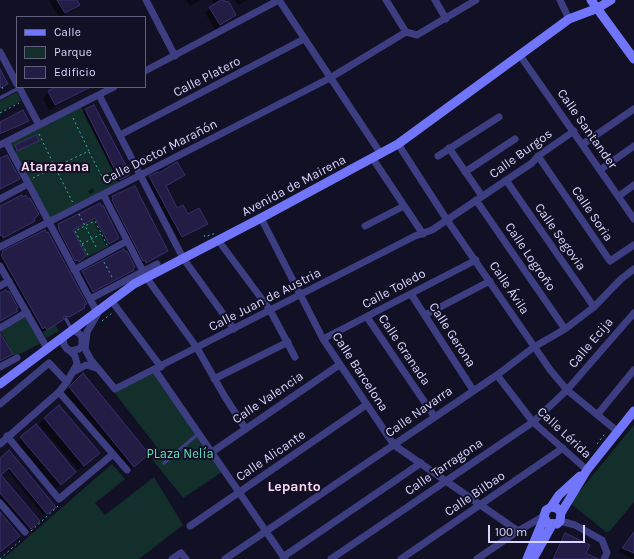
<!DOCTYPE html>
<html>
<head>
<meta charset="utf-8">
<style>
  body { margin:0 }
  #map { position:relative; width:634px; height:559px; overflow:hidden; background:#121025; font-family:Karla,sans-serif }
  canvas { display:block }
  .legend { position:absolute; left:16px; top:16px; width:130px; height:72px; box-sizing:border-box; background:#121025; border:1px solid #615f7b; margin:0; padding:5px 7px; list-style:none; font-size:12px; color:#d8d6fd }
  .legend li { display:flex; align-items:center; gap:8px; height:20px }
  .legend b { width:20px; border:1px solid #615f7b }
  .scale { position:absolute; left:488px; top:525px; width:97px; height:18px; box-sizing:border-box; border:2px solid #d8d6fd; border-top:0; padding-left:5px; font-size:12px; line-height:14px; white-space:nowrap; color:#d8d6fd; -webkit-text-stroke:3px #121025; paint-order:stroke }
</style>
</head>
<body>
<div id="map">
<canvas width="634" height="559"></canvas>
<ul class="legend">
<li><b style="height:5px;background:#7175f9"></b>Calle</li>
<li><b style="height:11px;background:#132f2c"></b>Parque</li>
<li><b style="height:11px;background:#231d45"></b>Edificio</li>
</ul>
<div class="scale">100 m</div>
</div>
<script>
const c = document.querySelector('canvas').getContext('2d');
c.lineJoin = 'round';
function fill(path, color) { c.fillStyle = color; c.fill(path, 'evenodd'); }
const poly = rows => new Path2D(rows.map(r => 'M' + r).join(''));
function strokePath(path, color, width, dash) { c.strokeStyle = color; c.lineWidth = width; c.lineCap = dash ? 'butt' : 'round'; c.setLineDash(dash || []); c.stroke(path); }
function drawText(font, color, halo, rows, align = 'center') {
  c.font = font + ' Karla,sans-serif'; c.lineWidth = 4; c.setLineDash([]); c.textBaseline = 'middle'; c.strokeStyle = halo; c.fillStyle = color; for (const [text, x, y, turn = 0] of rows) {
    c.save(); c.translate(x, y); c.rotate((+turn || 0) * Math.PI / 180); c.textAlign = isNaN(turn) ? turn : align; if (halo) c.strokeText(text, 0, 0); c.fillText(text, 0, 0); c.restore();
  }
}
const green = poly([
  [17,92,21,101,0,112,0,101],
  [80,105,120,185,49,222,6,142],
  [95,218,109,246,87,257,73,230],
  [26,317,41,343,14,357,1,331],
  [55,325,59,331,46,338,43,332],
  [154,373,222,472,183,498,152,459,156,446,114,392],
  [634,425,634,502,610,531,606,532,570,503],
  [112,464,125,479,95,503,105,515,154,477,183,525,139,559,3,559]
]);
const shadow = poly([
  [49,0,76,0,78,5,73,11,59,17],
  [186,0,200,0,190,6],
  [212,0,227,0,235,15,215,30,205,13,214,5],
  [235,0,247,0,238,5],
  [59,87,93,87,49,110,43,98,48,92],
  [86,110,128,175,126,177,118,181,83,112],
  [28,120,25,123,0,136,0,123],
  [38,141,35,143,14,152,13,149,16,146],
  [150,177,165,187,177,210,207,224,179,240,147,180],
  [93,188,94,192,90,194,88,191],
  [113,197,167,251,165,253,144,264,142,262,141,263,110,203],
  [99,204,118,238,106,246,93,220,72,231,85,255,76,263,75,261,73,263,56,231,56,228],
  [0,207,33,219,34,221,0,240],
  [3,252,86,304,84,307,43,332,42,330,39,331,0,262,0,255],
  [132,268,133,270,131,272,90,293,80,274,83,272],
  [83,374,143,459,128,471,64,393],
  [45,418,93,458,78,470,39,424],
  [21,438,70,477,55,489,16,443],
  [9,452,52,509,44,516,6,469,0,474,0,460],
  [0,475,37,524,28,531,0,497],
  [634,533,634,559,633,559,618,552],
  [565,534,584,554,593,559,551,559,561,539]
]);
const building = poly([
  [57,0,77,0,80,5,65,13,57,0],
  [221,0,229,2,236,15,220,25,209,7,221,0],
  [0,69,8,84,0,88,0,69],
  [56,87,91,87,55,105,48,91,56,87],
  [94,105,130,173,129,175,120,180,85,109,94,105],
  [23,110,29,121,0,134,0,122,23,110],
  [36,135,39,141,17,151,15,145,36,135],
  [7,155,20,179,0,189,0,158,7,155],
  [177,162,185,175,166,186,177,208,183,205,188,214,199,208,208,224,182,237,149,176,158,172,159,173,177,162],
  [135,186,168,251,146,263,145,260,143,261,112,200,113,199,112,196,135,186],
  [22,195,23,197,26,195,28,199,30,198,39,214,34,219,35,221,3,238,2,235,0,236,0,206,22,195],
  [100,203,101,206,103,205,119,238,109,244,95,218,73,230,86,256,79,262,78,260,75,261,58,228,59,227,58,224,100,203],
  [45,230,46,233,48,232,87,304,84,305,85,308,69,317,64,316,63,320,47,330,45,327,43,329,1,255,3,253,2,251,45,230],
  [124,249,125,252,127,251,135,267,133,268,134,270,93,292,82,271,124,249],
  [6,290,7,292,9,291,18,308,16,309,18,311,0,321,0,293,6,290],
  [0,333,13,354,0,361,0,333],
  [83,373,149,454,134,467,69,387,83,373],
  [59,405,100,453,84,466,44,418,59,405],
  [36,424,76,472,61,485,20,437,36,424],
  [9,450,56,507,47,514,9,468,1,475,40,521,31,529,0,493,0,458,9,450],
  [0,512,20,536,0,552,0,512],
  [634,532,634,553,622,548,634,532],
  [565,533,590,545,586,553,598,559,553,559,565,533]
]);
const path = poly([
  [2,87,4,91],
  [0,113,19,103],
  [39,134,54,165,53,168,56,169,57,166,54,165],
  [89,152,106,184],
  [57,166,89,151,72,116],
  [56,169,73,203],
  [33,178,53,168],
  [79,214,97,249],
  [204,235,205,237,216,233],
  [82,244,101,234],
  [88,255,75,231,95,221,107,245],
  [104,262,113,279],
  [102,321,112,313],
  [597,444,606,432],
  [31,531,58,506],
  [0,559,22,539]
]);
const lane = poly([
  [0,98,19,88],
  [66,319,72,330],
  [164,463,199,433]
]);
const street = poly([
  [146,0,175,56],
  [386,0,406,32],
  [435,0,446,19],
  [560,0,569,19],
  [0,52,17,84],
  [519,54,634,219],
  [145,71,279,0,381,154],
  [19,87,39,125],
  [99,95,183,258,234,329],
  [120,135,304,39],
  [6,142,97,312],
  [398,144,447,220,551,371,567,390,617,431],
  [583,144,634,109],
  [0,145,114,87],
  [449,148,482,196],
  [438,156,499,117],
  [538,156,610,261,634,245],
  [373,159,423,234],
  [600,170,634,146],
  [465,172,515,139],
  [506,180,594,307],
  [103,194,146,277,197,348,225,397,245,428],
  [619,196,634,185],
  [0,199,28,184],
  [476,200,565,329],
  [261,218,323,339,394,445,518,531],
  [365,226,404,206],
  [218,240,270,310,295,357],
  [0,247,330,78,406,32,417,35,476,0],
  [0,266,47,348],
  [74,270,127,241],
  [0,286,9,281],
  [411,294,473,390],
  [90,299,157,264],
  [111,300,161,367],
  [98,313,87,332,85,349,91,360,115,389,415,236,432,230,532,163,538,156,574,131],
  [425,315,490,281],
  [367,317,434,416],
  [0,328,27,312],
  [63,337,64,345,67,349,71,351,79,349,82,345,82,338,80,334,73,330],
  [323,339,476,260],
  [0,367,17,358],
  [155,370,285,559],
  [75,371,86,365,96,368],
  [497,375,533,422,587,470],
  [214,379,288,342],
  [59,392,127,470],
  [0,404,49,363,67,382],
  [597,415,634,370],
  [7,436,59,499,113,454],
  [0,444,59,392,67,382,77,364,75,356,69,350],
  [212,452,339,365],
  [0,503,25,532],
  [560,521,575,525,602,540,607,553,604,559],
  [190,526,366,405],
  [283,557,421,463],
  [172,559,181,553,186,559],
  [225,559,497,375,534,347,565,329,594,307,621,279,634,269],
  [331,559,533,422,567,390,634,313],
  [401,559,563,448],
  [477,559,518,531,544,516]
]);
const secondary = poly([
  [591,0,634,59],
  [0,384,134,284,261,218,398,144,569,19,598,8,611,0],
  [551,507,557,508,561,513,560,521,557,524,547,523,544,516,546,510,551,507,559,495,580,476],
  [561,513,587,470,634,411],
  [527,559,544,518],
  [533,559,552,525]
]);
const streetNames = [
  ["Calle Platero",207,77,-27],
  ["Calle Santander",587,129,55],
  ["Calle Doctor Marañón",160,152,-27],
  ["Calle Burgos",521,154,-36],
  ["Avenida de Mairena",294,186,-28],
  ["Calle Soria",592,214,56],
  ["Calle Segovia",560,237,55],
  ["Calle Logroño",530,257,56],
  ["Calle Ávila",509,288,56],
  ["Calle Toledo",394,289,-28],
  ["Calle Juan de Austria",265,300,-27],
  ["Calle Gerona",452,335,57],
  ["Calle Ecija",591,343,-50],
  ["Calle Granada",404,350,56],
  ["Calle Barcelona",360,372,57],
  ["Calle Valencia",268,398,-34],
  ["Calle Navarra",419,412,-35],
  ["Calle Lérida",564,433,43],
  ["Calle Alicante",271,456,-34],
  ["Calle Tarragona",444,467,-34],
  ["Calle Bilbao",475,494,-34]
];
const parkNames = [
  ["PLaza Nelía",180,454]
];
const neighbourhoodNames = [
  ["Atarazana",55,167],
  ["Lepanto",294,487]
];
fill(green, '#132f2c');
fill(shadow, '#0007');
fill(building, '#231d45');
strokePath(building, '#393070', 1);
strokePath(path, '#34b3a4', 1, [2, 3]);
strokePath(lane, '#3d3e82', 3.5);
strokePath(street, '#3d3e82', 7);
strokePath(secondary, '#7175f9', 9);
drawText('13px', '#d8d6fd', '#121025', streetNames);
drawText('13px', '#64dbb7', '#121025', parkNames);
drawText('bold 14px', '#fdd8f2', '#121025', neighbourhoodNames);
</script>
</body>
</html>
